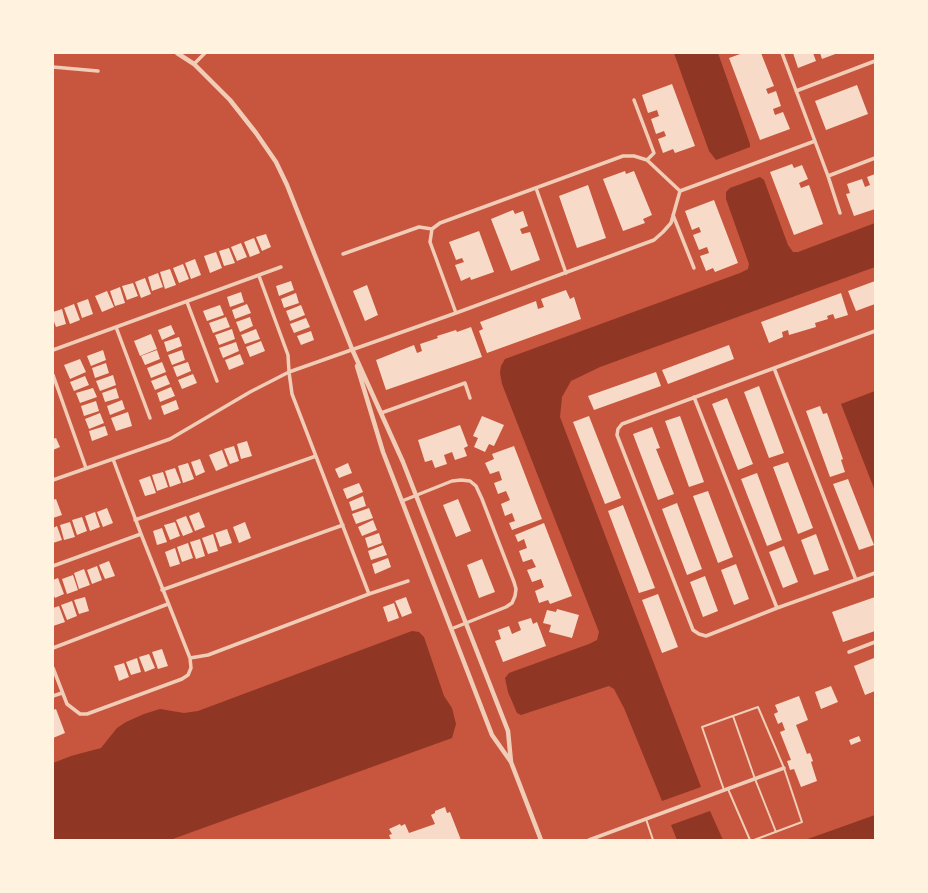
<!DOCTYPE html>
<html>
<head>
<meta charset="utf-8">
<style>
  body { margin:0 }
  #map { position:relative; width:928px; height:893px; overflow:hidden; background:#c8553d; font-family:"Fira Sans Condensed",sans-serif }
  canvas { display:block }
  .frame { position:absolute; inset:0; border:54px solid #fff3e0; pointer-events:none }
</style>
</head>
<body>
<div id="map">
<canvas width="928" height="893"></canvas>
<div class="frame"></div>
</div>
<script>
const c = document.querySelector('canvas').getContext('2d');
c.lineJoin = 'round';
function fill(path, color) { c.fillStyle = color; c.fill(path, 'evenodd'); }
const poly = rows => new Path2D(rows.map(r => 'M' + r).join(''));
function strokePath(path, color, width, dash) { c.strokeStyle = color; c.lineWidth = width; c.lineCap = dash ? 'butt' : 'round'; c.setLineDash(dash || []); c.stroke(path); }
const water = poly([
  [674,53,718,53,750,144,750,147,716,160,709,151],
  [760,177,764,180,788,245,793,252,798,252,875,223,875,267,600,367,571,381,562,397,560,417,701,787,662,801,624,708,614,689,609,686,521,715,517,713,508,692,505,678,509,673,589,644,597,640,599,632,502,384,500,373,501,366,505,359,740,273,748,269,749,264,726,199,726,192,730,188],
  [875,391,875,491,841,404],
  [412,631,419,632,424,637,444,696,452,708,456,724,452,738,170,840,53,840,53,763,71,756,101,748,117,728,126,722,144,714,160,709,184,713,198,711],
  [710,811,723,840,677,840,671,825],
  [875,815,875,840,805,840]
]);
const building = poly([
  [743,53,761,53,774,86,766,89,768,94,776,91,781,106,773,109,775,115,783,112,790,129,760,140,729,58],
  [793,53,813,53,816,61,798,68],
  [820,53,838,53,822,59],
  [672,84,695,146,675,153,673,149,663,153,658,139,666,136,664,131,656,134,651,119,659,116,657,110,648,113,642,95],
  [857,85,868,114,826,130,815,101],
  [792,164,794,168,802,165,808,179,799,183,801,188,809,185,823,224,794,235,770,172],
  [625,171,626,174,634,171,652,215,643,219,645,223,623,231,603,179],
  [875,174,875,209,854,216,846,194,850,193,847,184,862,179,865,187,870,185,867,177],
  [588,185,606,238,577,248,559,196],
  [714,200,738,263,715,272,713,268,706,271,700,256,709,253,707,247,699,250,693,235,701,232,699,227,692,230,685,211],
  [513,210,515,214,523,211,528,226,520,229,522,234,530,232,540,260,511,271,491,219],
  [479,231,494,272,471,280,470,277,461,281,455,265,464,262,462,258,456,260,449,242],
  [266,234,271,247,262,251,256,237],
  [254,238,260,253,250,257,244,242],
  [241,243,247,257,237,261,231,247],
  [229,248,235,263,224,266,219,251],
  [216,252,222,268,210,273,204,256],
  [195,259,201,275,191,279,185,263],
  [183,264,189,279,179,283,173,268],
  [170,269,176,285,165,289,160,272],
  [158,273,163,287,152,291,148,277],
  [145,278,151,294,141,298,135,282],
  [291,281,294,290,279,296,276,286],
  [875,281,875,304,856,311,848,291],
  [133,283,138,296,127,300,122,286],
  [367,285,378,315,365,321,353,291],
  [120,287,125,303,115,306,110,291],
  [566,290,570,299,574,297,581,319,487,353,479,331,483,329,480,322,536,301,538,309,544,307,541,299],
  [107,291,114,307,102,312,95,296],
  [241,292,244,302,230,307,227,297],
  [296,293,299,303,284,308,281,299],
  [841,293,848,315,835,319,833,314,827,316,828,319,815,323,816,327,789,335,788,330,782,332,783,337,769,343,761,322],
  [88,299,93,314,82,318,77,303],
  [74,304,80,320,70,324,64,308],
  [247,304,251,313,235,319,232,310],
  [220,305,224,315,207,321,203,311],
  [301,305,305,315,290,321,286,311],
  [62,309,66,324,56,327,53,319,53,312],
  [226,317,230,327,213,333,209,323],
  [250,317,253,326,240,332,236,322],
  [306,318,310,327,294,333,290,324],
  [171,325,175,334,162,340,158,330],
  [471,327,482,357,386,390,376,360,414,345,417,353,422,351,420,344,438,338,437,336,456,330,457,332],
  [232,329,235,339,219,345,215,335],
  [256,329,260,339,245,344,241,335],
  [311,331,314,340,301,345,297,336],
  [151,334,157,349,140,356,134,341],
  [179,337,182,346,167,352,164,342],
  [261,341,265,351,250,357,246,347],
  [236,342,239,351,223,358,219,348],
  [729,345,734,359,668,384,662,370],
  [103,350,106,360,91,366,87,356],
  [157,350,160,359,145,365,141,356],
  [182,350,185,360,172,365,168,355],
  [240,354,244,364,229,370,225,360],
  [80,359,86,372,70,379,64,365],
  [162,362,166,372,151,378,147,368],
  [188,362,191,371,177,377,173,367],
  [106,363,109,373,95,378,92,368],
  [656,372,661,386,594,410,588,396],
  [193,374,197,383,182,389,178,380],
  [113,375,116,385,100,391,96,381],
  [166,375,170,384,155,390,151,381],
  [85,376,89,385,74,391,70,382],
  [759,386,784,453,769,458,744,392],
  [171,387,175,396,160,402,157,393],
  [93,388,97,397,80,403,76,393],
  [116,388,119,398,105,402,102,393],
  [727,398,753,464,738,470,712,404],
  [122,400,125,409,110,415,107,406],
  [176,400,179,409,164,415,161,406],
  [96,401,99,411,84,416,81,406],
  [820,406,823,414,827,413,843,459,841,460,845,472,830,477,806,411],
  [128,412,132,426,116,431,111,418],
  [100,413,104,423,89,429,85,419],
  [482,416,504,425,494,446,489,444,485,452,474,447,478,438,473,436],
  [589,416,621,498,605,504,573,422],
  [680,416,704,482,689,487,665,421],
  [460,425,468,446,464,448,467,456,455,460,452,452,444,455,447,464,435,468,432,460,425,462,418,440],
  [105,426,108,435,92,441,89,431],
  [652,427,660,448,656,449,674,494,658,500,633,434],
  [56,438,60,447,53,450,53,439],
  [247,441,252,456,241,459,237,444],
  [234,446,239,461,230,464,224,449],
  [514,446,542,519,512,530,509,523,515,521,512,513,505,516,501,504,510,500,506,491,498,494,494,483,502,480,499,471,490,474,485,463,494,459,492,454],
  [222,450,228,466,216,471,209,455],
  [200,459,205,472,196,476,191,462],
  [788,462,813,528,798,534,773,467],
  [188,463,194,479,183,483,178,466],
  [348,463,352,473,339,478,335,469],
  [175,468,181,483,170,487,165,471],
  [163,472,168,487,157,491,152,475],
  [757,473,782,540,767,546,741,479],
  [150,476,156,493,145,496,139,480],
  [848,479,874,545,859,550,833,484],
  [359,483,363,492,347,499,343,489],
  [708,491,733,557,718,563,693,496],
  [363,496,366,506,352,511,349,502],
  [56,499,62,515,53,518,53,500],
  [458,499,471,531,456,537,443,505],
  [677,503,702,569,687,575,662,509],
  [623,505,655,588,639,593,608,511],
  [107,508,113,523,103,527,97,512],
  [369,508,373,518,356,524,352,514],
  [95,512,100,527,90,531,85,516],
  [199,512,205,527,195,531,189,516],
  [186,516,193,532,183,536,176,520],
  [82,517,87,531,77,535,72,520],
  [373,520,377,530,362,536,358,527],
  [70,522,75,537,64,540,60,525],
  [175,522,180,536,170,540,164,525],
  [245,522,251,538,239,543,233,527],
  [544,523,572,596,550,604,548,600,539,603,535,591,544,587,541,579,532,582,527,570,536,567,532,559,523,562,519,551,527,548,524,539,518,542,515,535],
  [57,526,62,540,53,543,53,528],
  [162,528,167,542,157,545,153,531],
  [227,529,232,543,220,547,215,533],
  [379,533,382,543,368,548,365,538],
  [213,534,218,551,208,554,202,538],
  [816,534,829,570,814,575,801,540],
  [200,539,205,556,196,559,190,542],
  [188,543,193,558,182,562,177,547],
  [383,545,387,555,371,560,368,551],
  [784,546,798,582,783,588,769,552],
  [175,548,180,564,170,567,165,552],
  [388,558,391,567,375,574,372,564],
  [482,559,495,592,479,598,467,565],
  [109,561,115,576,105,579,99,565],
  [736,564,749,599,734,605,721,570],
  [97,566,102,580,92,584,87,570],
  [84,569,90,585,79,589,74,573],
  [73,575,78,590,67,594,62,579],
  [705,576,718,611,703,617,690,582],
  [58,578,64,594,55,598,53,594,53,580],
  [658,594,678,647,662,653,642,600],
  [85,597,89,611,79,614,74,600],
  [406,597,412,613,402,617,395,601],
  [875,597,875,631,843,642,832,612],
  [72,601,77,616,67,620,61,605],
  [394,603,399,618,388,622,383,607],
  [59,606,65,622,53,626,53,608],
  [557,609,579,615,572,638,549,632,551,625,543,623,547,610,556,612],
  [531,618,533,624,537,622,546,646,503,662,495,641,501,639,498,630,509,626,512,634,521,630,518,622],
  [162,649,168,666,158,669,152,652],
  [149,654,155,668,145,672,139,657],
  [137,658,141,672,131,675,126,662],
  [874,658,875,661,875,691,865,695,854,666],
  [124,663,129,677,119,681,114,666],
  [831,686,838,702,821,709,815,692],
  [799,696,808,720,796,725,807,754,810,753,813,761,811,762,817,781,801,787,794,769,790,770,787,761,791,760,780,732,785,730,782,722,778,724,774,714,778,712,775,705],
  [56,709,65,733,53,738,53,710],
  [859,736,861,741,851,745,849,740],
  [445,807,447,813,450,812,461,840,391,840,389,835,392,834,389,829,400,824,401,826,405,824,409,833,435,824,431,815,435,813,435,811]
]);
const service = poly([
  [733,716,755,779,776,832],
  [728,789,750,840],
  [724,790,702,727,758,707,784,768,802,822,754,840],
  [646,819,653,840]
]);
const minor = poly([
  [782,53,828,176,840,213],
  [194,64,205,53],
  [53,67,98,71],
  [796,91,875,61],
  [634,100,654,153,647,160],
  [828,176,875,158],
  [536,188,566,273],
  [680,191,815,141],
  [673,215,694,268],
  [432,229,430,242,456,313],
  [343,254,419,227,432,229,440,223,623,156,634,156,647,160,680,191],
  [259,276,288,355,289,372,292,394,369,594],
  [187,302,217,381],
  [116,327,150,418],
  [875,331,622,424,618,429,617,435,693,630,699,634,706,636,777,608,875,573],
  [53,350,281,267],
  [774,368,856,580],
  [53,375,86,468],
  [694,397,777,608],
  [381,413,465,383,470,398],
  [53,480,170,439,250,392,289,372,456,313,654,240,663,232,671,223,680,191],
  [402,501,452,481,461,480,470,481,476,486,482,499,514,582,516,589,515,596,512,603,506,607,451,629],
  [135,520,316,456],
  [53,566,141,534],
  [162,590,343,525],
  [53,648,168,604],
  [849,652,875,642],
  [190,658,208,655,369,594,408,581],
  [53,668,67,704,80,714,87,714,182,679,188,675,191,668,190,658,141,534,113,459],
  [53,696,62,693],
  [589,840,784,768]
]);
const tertiary = poly([
  [177,53,194,64,230,100,256,133,276,162,287,185,352,349,403,462,508,731,511,762],
  [357,366,383,452,492,735,511,762,541,840]
]);
fill(water, '#8f3625');
fill(building, '#f7dbc8');
strokePath(service, '#f1ccb7', 2);
strokePath(minor, '#f1ccb7', 3.5);
strokePath(tertiary, '#f1ccb7', 4.5);
</script>
</body>
</html>
